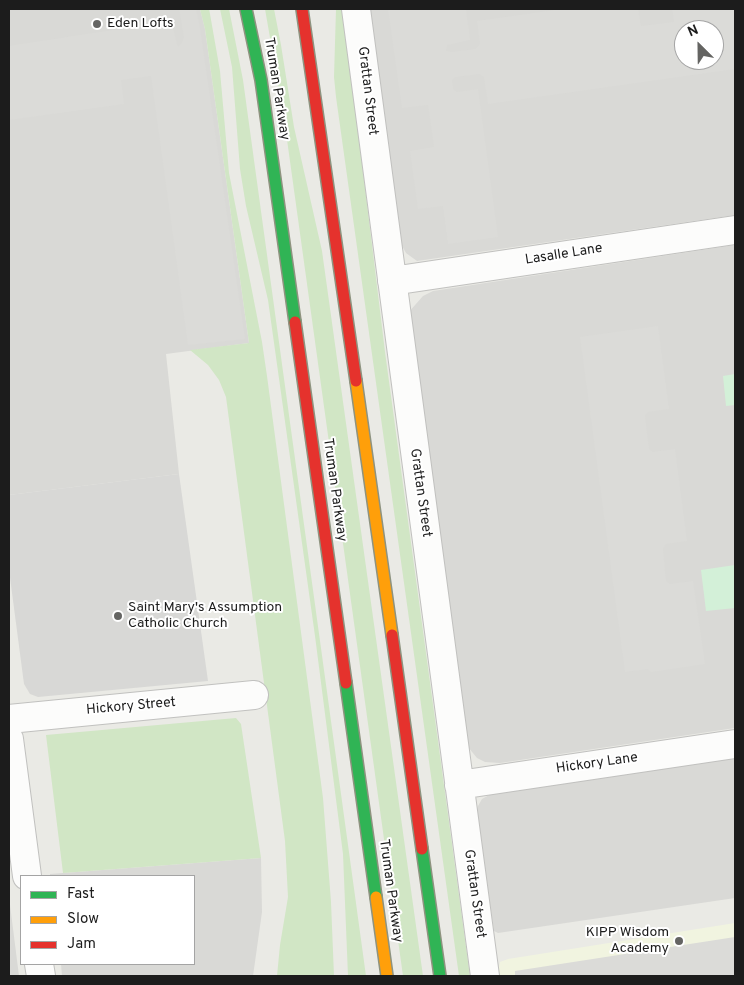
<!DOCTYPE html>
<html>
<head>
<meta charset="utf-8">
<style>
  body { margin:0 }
  #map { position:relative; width:744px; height:985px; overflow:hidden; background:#eaeae5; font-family:Overpass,sans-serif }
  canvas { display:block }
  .frame { position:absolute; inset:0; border:10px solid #1c1c1c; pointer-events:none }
  .legend { position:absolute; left:20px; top:875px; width:175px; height:90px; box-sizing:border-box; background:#fff; border:1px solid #a4a4a4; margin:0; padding:6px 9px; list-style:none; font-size:15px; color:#1c1c1c }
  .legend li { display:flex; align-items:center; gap:10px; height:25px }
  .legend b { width:25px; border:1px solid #a4a4a4 }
  .north { position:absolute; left:674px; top:20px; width:50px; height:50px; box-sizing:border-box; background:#fff; border:1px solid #a4a4a4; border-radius:50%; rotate:337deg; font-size:14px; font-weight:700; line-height:20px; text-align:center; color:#1c1c1c }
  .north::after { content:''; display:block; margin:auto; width:18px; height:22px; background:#646462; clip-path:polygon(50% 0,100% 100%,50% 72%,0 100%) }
</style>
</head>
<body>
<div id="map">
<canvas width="744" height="985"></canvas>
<div class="frame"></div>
<ul class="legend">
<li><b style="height:6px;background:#30b455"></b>Fast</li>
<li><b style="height:6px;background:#ff9f0a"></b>Slow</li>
<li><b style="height:6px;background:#e5322d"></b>Jam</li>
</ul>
<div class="north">N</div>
</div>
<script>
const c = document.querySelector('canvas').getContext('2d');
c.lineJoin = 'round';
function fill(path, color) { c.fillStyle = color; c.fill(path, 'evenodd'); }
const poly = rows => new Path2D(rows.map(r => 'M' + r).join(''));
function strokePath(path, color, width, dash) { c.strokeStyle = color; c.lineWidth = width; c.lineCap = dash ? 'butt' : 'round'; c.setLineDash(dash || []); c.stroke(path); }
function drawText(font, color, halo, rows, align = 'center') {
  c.font = font + ' Overpass,sans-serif'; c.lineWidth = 4; c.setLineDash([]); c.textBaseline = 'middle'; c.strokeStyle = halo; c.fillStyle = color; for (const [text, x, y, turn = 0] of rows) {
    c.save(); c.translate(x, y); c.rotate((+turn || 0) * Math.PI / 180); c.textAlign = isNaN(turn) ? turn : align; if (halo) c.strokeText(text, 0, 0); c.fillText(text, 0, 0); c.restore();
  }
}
const residential = poly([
  [9,9,200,9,205,29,249,343,166,354,179,474,9,495],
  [366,9,735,9,735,215,417,261,406,253,400,242],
  [684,30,714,30,714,60,684,60],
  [735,245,735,728,500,763,485,762,477,758,468,747,408,313,423,296,433,291],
  [735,757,735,898,498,933,494,931,477,813,478,806,482,799,491,794],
  [261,858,262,912,253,976,62,976,61,964,194,964,194,876,50,876,50,874],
  [9,897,19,976,9,976]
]);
const education = poly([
  [735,923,735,976,499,976,498,971,500,962,508,959]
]);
const religious = poly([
  [179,474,208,681,38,697,30,694,24,684,9,570,9,495]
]);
const grass = poly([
  [200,9,209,9,210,14,220,71,229,173,262,342,267,376,323,798,331,902,334,976,277,976,280,945,288,897,285,841,226,397,219,380,208,365,190,350,249,343,205,29],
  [220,9,229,9,243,80,366,976,348,976,343,854,315,636,268,300,246,206,240,169,232,67],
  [265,9,274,9,281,45,294,127,322,251,423,976,403,976,284,118],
  [336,9,346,9,352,80,385,352,470,976,459,976,336,97,334,77],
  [236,718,241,724,261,858,63,873,46,735]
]);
const park = poly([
  [735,374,735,405,726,406,723,376],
  [735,565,735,608,706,611,701,570]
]);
const parking = poly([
  [179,9,196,9,200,28,245,339,188,345,151,76,121,80,124,104,9,120,9,46,171,21,178,47,182,43,184,37],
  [388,9,466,9,470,40,447,45,446,51,452,52,475,49,480,44,477,21,562,9,638,9,641,26,674,22,672,9,735,9,735,69,488,104,484,77,479,74,456,77,452,80,453,89,457,92,478,89,498,237,448,244,443,206,418,209,410,151,434,147,428,105,402,108],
  [684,30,714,30,714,60,684,60],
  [658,326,669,409,648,412,645,416,649,449,653,452,675,449,687,541,666,544,663,549,666,581,670,584,693,581,705,664,651,672,648,669,625,672,580,337],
  [735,937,735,976,515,976,515,971]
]);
const street = poly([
  [356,9,485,976],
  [392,281,735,230],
  [9,719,254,695],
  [9,739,27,876],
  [459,785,735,744],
  [39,964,41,976]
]);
const fast = poly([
  [246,9,261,80,295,322],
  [346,683,376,897],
  [422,849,440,976]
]);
const slow = poly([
  [356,381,392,635],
  [376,897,387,976]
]);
const jam = poly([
  [302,9,356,381],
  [295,322,346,683],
  [392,635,422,849]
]);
const markers = [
  [97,24,5,"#646462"],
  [118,616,5,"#646462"],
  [679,941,5,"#646462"]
];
const poiNames = [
  ["Eden Lofts",107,24],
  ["Saint Mary's Assumption",128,608],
  ["Catholic Church",128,624],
  ["KIPP Wisdom",669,933,"right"],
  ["Academy",669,949,"right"]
];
const streetNames = [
  ["Truman Parkway",276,89,81],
  ["Grattan Street",367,91,83],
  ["Lasalle Lane",564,255,-9],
  ["Truman Parkway",334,490,82],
  ["Grattan Street",420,493,82],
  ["Hickory Street",131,707,-5],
  ["Hickory Lane",597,764,-8],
  ["Truman Parkway",390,891,82],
  ["Grattan Street",474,894,82]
];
fill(residential, '#d9d9d6');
fill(education, '#f1f4e0');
fill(religious, '#d8d8d6');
fill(grass, '#d1e6c5');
fill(park, '#d3f0d8');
fill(parking, '#dbdbd8');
strokePath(street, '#c1c1bf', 30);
strokePath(fast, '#8e937f', 14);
strokePath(slow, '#8e937f', 14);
strokePath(jam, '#8e937f', 14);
strokePath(street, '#fcfcfb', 28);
strokePath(fast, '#30b455', 11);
strokePath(slow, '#ff9f0a', 11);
strokePath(jam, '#e5322d', 11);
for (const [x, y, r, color] of markers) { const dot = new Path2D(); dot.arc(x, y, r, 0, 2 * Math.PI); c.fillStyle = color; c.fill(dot); strokePath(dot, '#fff', 2); }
drawText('14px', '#1c1c1c', '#fff', poiNames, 'left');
drawText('14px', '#1c1c1c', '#fff', streetNames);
</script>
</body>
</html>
